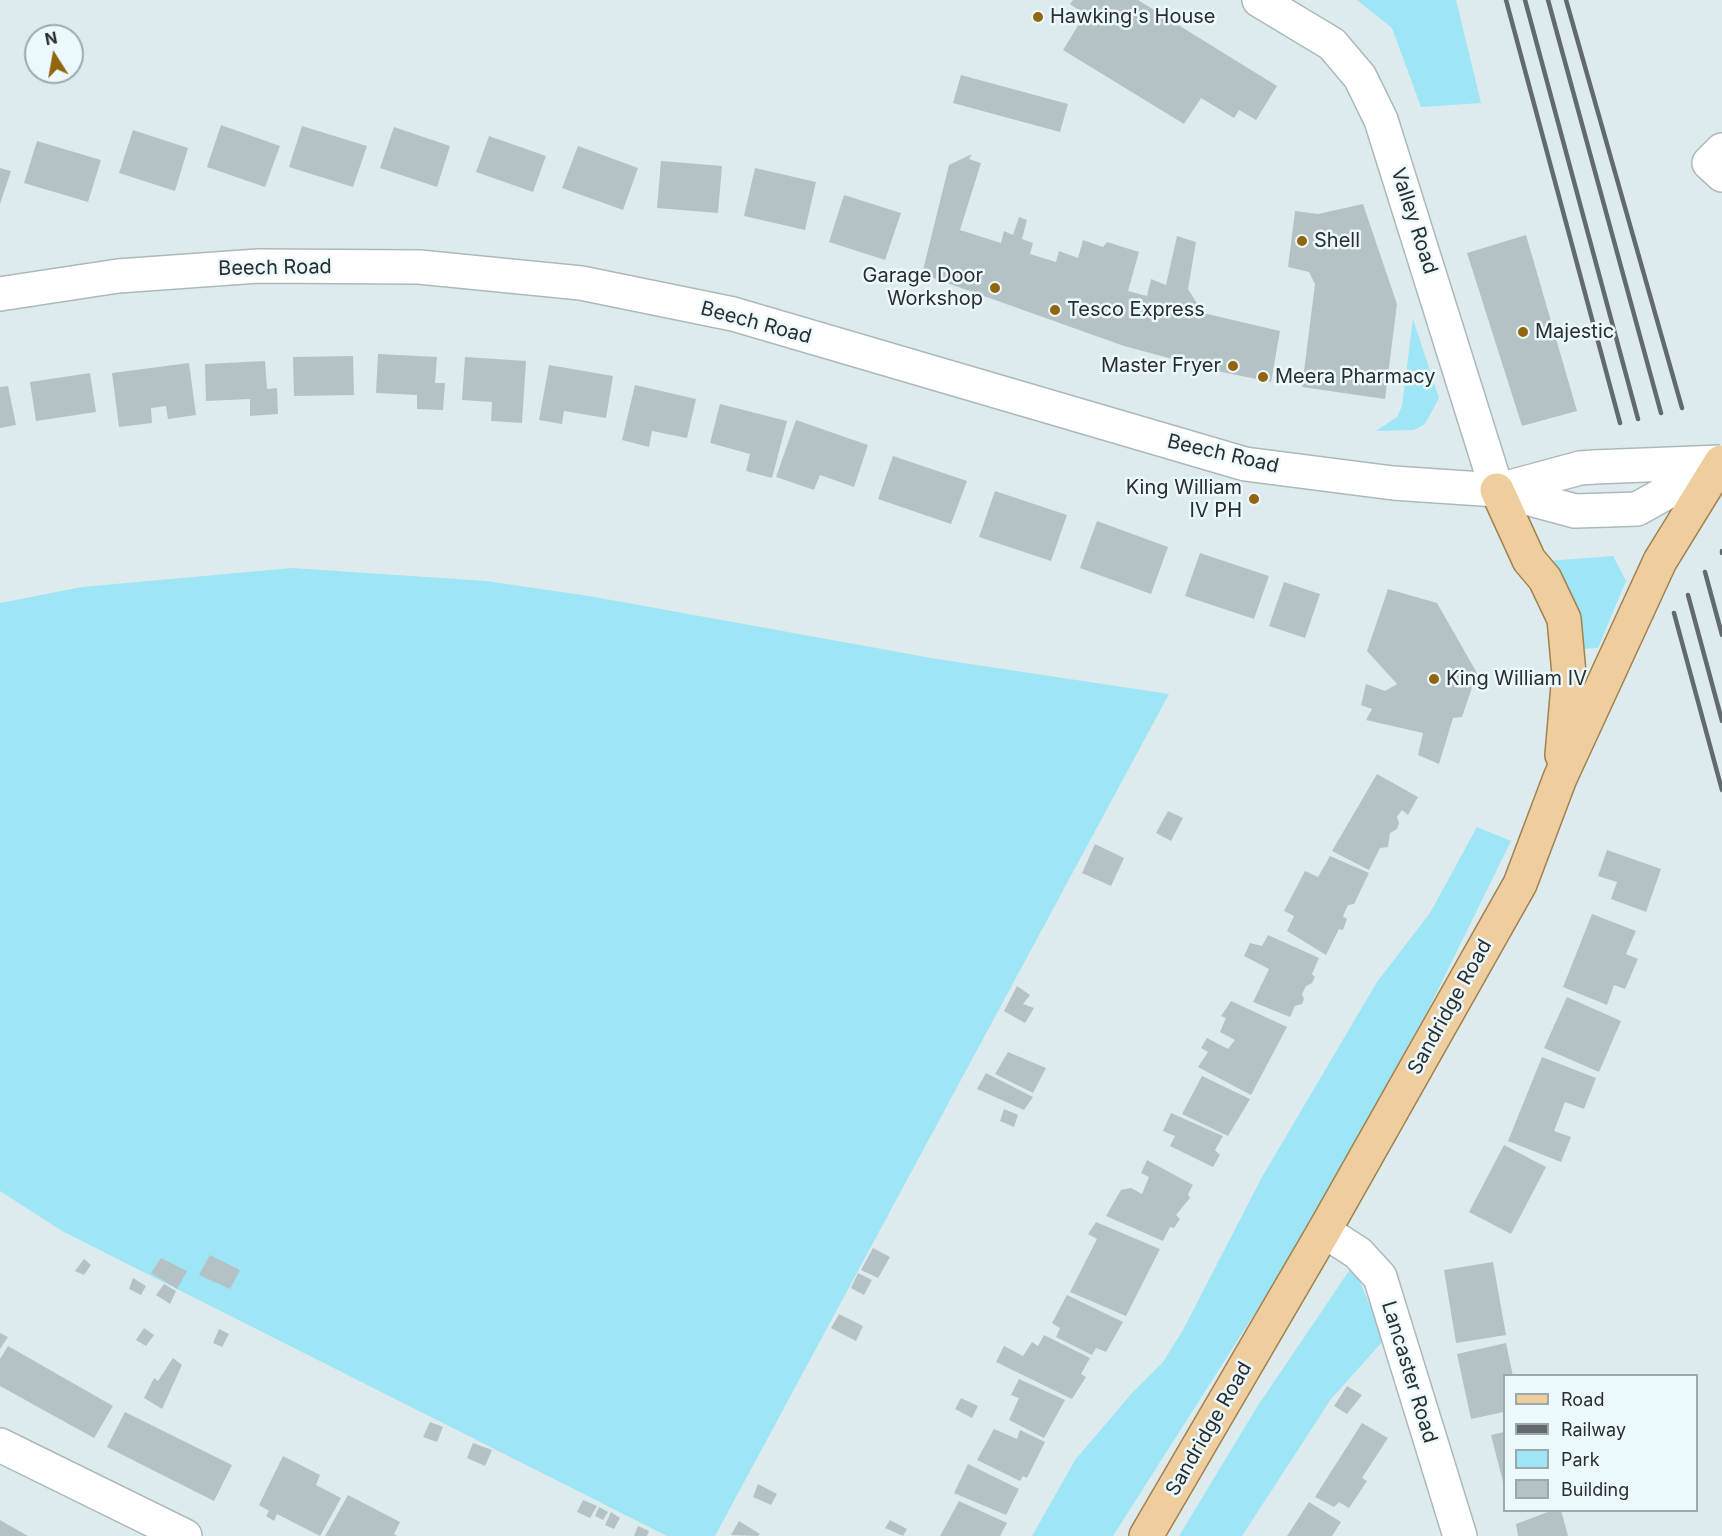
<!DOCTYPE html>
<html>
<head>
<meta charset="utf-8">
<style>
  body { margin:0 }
  #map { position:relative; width:1722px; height:1536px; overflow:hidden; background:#deebee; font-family:Inter,sans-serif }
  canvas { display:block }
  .legend { position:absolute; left:1503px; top:1374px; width:195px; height:138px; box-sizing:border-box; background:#ecf9fc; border:2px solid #9ea8aa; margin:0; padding:8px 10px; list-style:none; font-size:18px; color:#292e30 }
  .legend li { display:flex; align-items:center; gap:12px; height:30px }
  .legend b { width:30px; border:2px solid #9ea8aa }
  .north { position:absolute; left:24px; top:24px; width:60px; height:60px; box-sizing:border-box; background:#ecf9fc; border:2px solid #9ea8aa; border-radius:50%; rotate:349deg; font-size:16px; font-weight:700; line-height:24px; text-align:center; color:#292e30 }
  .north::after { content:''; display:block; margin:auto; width:21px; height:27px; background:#926510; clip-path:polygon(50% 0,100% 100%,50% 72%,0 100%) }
</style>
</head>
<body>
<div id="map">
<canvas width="1722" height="1536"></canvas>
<ul class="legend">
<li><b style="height:8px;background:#eece9e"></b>Road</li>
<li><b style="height:8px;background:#636a6d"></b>Railway</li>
<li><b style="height:16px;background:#9ee5f5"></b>Park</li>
<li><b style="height:16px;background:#b5c2c5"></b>Building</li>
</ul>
<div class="north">N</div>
</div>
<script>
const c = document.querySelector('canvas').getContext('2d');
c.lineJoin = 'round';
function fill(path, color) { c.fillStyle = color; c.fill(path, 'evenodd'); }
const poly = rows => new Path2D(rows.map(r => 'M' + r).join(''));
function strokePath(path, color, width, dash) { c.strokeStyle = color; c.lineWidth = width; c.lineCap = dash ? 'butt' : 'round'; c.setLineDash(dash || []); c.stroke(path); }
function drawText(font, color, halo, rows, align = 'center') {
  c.font = font + ' Inter,sans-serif'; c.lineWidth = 5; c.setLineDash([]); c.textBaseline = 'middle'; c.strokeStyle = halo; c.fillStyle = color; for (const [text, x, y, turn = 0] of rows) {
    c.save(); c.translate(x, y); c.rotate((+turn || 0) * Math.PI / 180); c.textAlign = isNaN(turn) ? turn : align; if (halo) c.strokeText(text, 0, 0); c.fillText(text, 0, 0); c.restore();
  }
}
const green = poly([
  [1357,0,1456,0,1481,103,1421,107,1392,28],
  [1413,319,1439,398,1425,424,1414,430,1376,431,1397,417,1402,406],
  [1613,556,1626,581,1598,648,1582,649,1547,561],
  [292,568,486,581,589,596,937,659,1169,694,715,1536,667,1536,62,1231,0,1191,0,603,82,587],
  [1477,827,1511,841,1427,1012,1290,1258,1113,1536,1032,1536,1075,1460,1132,1393,1163,1362,1183,1330,1262,1177,1377,982,1430,913],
  [1353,1265,1384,1340,1331,1399,1242,1536,1179,1536,1257,1407]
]);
const building = poly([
  [1073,0,1138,0,1277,86,1256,120,1239,110,1234,118,1201,98,1184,124,1063,50,1085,14,1070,4],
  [961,75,1068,104,1060,132,953,103],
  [221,125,280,146,265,187,207,167],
  [302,126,367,146,353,187,289,167],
  [394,127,450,146,437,187,380,168],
  [133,130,188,148,175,191,119,173],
  [489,136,546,156,533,192,476,172],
  [37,141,101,160,88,202,24,183],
  [578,146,638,168,623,210,562,188],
  [972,154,969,159,981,163,960,230,1001,243,1004,231,1013,235,1019,217,1027,220,1022,239,1033,243,1030,254,1056,262,1059,251,1078,258,1083,240,1103,247,1107,242,1139,252,1128,291,1147,296,1151,279,1166,285,1177,236,1196,242,1188,289,1203,313,1280,331,1271,382,1217,371,1124,346,922,274,949,165],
  [661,161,722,166,718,213,657,208],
  [0,168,11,171,0,204],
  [755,168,816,182,805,230,744,216],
  [844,195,901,213,885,260,829,242],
  [1363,204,1397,304,1385,399,1302,387,1315,284,1309,272,1288,267,1295,211,1318,214],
  [1526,235,1577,411,1522,426,1467,253],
  [378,354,437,357,435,383,445,383,443,410,417,409,417,395,376,393],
  [353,356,354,395,294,396,293,357],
  [465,357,526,361,522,423,491,421,492,402,462,400],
  [265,361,267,389,277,388,278,414,250,416,250,399,206,401,205,364],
  [189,363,196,415,168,419,166,406,151,408,152,423,119,427,112,373],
  [549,365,613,376,606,418,564,411,562,424,539,420],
  [90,373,96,412,36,421,30,382],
  [635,385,696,399,687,438,652,431,649,447,622,440],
  [8,386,16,425,0,428,0,387],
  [720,404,787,421,772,478,746,471,750,454,710,443],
  [796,420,868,445,854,487,820,475,814,490,776,477],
  [893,456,967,481,951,524,878,499],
  [995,491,1067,515,1051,561,979,537],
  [1097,521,1168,547,1151,594,1080,568],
  [1200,553,1269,576,1254,619,1185,596],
  [1284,582,1320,594,1305,638,1269,626],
  [1388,589,1437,603,1477,673,1462,717,1453,718,1439,764,1418,755,1423,733,1366,720,1372,709,1361,705,1366,684,1385,691,1397,684,1367,651],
  [1377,774,1418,797,1408,815,1402,810,1397,817,1399,823,1397,829,1390,833,1388,847,1380,848,1369,870,1332,851],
  [1168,811,1183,818,1171,841,1156,833],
  [1095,844,1124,858,1111,886,1082,873],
  [1607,850,1661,869,1646,912,1611,899,1617,882,1598,876],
  [1330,856,1369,873,1354,904,1348,905,1343,916,1347,919,1343,930,1339,929,1326,955,1287,931,1294,916,1284,911,1305,871,1318,877],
  [1592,914,1636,931,1626,954,1638,959,1625,989,1614,985,1607,1005,1563,987],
  [1268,935,1319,958,1312,974,1315,977,1312,983,1306,986,1302,994,1304,999,1302,1004,1295,1006,1290,1017,1253,1002,1269,969,1244,956,1250,943,1262,946],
  [1017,986,1030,995,1023,1004,1034,1008,1025,1023,1004,1011],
  [1567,997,1621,1021,1599,1072,1544,1048],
  [1231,1001,1287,1027,1251,1095,1198,1067,1208,1052,1201,1048,1207,1038,1228,1049,1235,1040,1220,1032,1226,1018,1221,1016],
  [1008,1052,1046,1068,1033,1093,995,1074],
  [1542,1057,1596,1078,1584,1109,1565,1102,1554,1131,1571,1137,1561,1162,1508,1141],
  [986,1073,1033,1097,1024,1110,977,1089],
  [1202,1076,1250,1099,1228,1136,1182,1114],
  [1004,1109,1018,1115,1014,1127,1000,1121],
  [1171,1113,1223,1136,1215,1150,1220,1155,1213,1167,1170,1146,1175,1136,1163,1131],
  [1504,1145,1546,1167,1511,1234,1469,1212],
  [1147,1160,1193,1185,1188,1194,1190,1198,1176,1215,1180,1219,1174,1228,1170,1227,1163,1241,1106,1216,1121,1190,1131,1188,1142,1194,1149,1177,1141,1173],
  [1096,1222,1160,1249,1126,1316,1070,1292,1097,1239,1088,1234],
  [873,1248,890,1257,878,1278,861,1270],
  [210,1255,240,1270,230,1289,199,1275],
  [161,1258,187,1271,177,1289,151,1273],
  [84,1259,91,1265,84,1275,75,1271],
  [1493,1262,1506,1335,1456,1343,1444,1270],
  [858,1273,872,1280,864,1295,851,1288],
  [133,1278,146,1286,141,1295,129,1289],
  [164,1284,176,1291,170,1304,156,1295],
  [1067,1295,1123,1322,1106,1352,1096,1348,1092,1355,1056,1337,1060,1328,1052,1323],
  [839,1314,863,1326,856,1341,831,1328],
  [144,1328,154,1335,146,1346,136,1340],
  [219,1329,229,1334,222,1347,213,1343],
  [0,1333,8,1337,0,1349],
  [1044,1335,1090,1358,1081,1374,1086,1377,1072,1399,996,1362,1004,1346,1023,1356,1032,1342,1038,1346],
  [1506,1343,1513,1376,1504,1376,1504,1412,1471,1419,1457,1354],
  [8,1346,113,1406,94,1438,0,1386,0,1359],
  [173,1358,182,1365,162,1409,144,1398,154,1378,158,1381],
  [1019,1379,1065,1400,1044,1438,1009,1420,1019,1398,1011,1395],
  [1347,1386,1362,1395,1347,1414,1334,1406],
  [961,1398,978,1406,972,1418,955,1409],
  [125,1412,232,1465,214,1501,107,1447],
  [430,1422,443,1427,437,1442,423,1437],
  [1362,1423,1388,1438,1362,1478,1367,1481,1349,1508,1339,1502,1334,1507,1315,1497],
  [994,1429,1017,1439,1020,1430,1045,1442,1027,1478,1023,1476,1020,1481,977,1460],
  [1504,1432,1504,1486,1491,1435],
  [473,1443,492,1450,485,1466,467,1458],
  [283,1456,320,1475,316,1485,341,1498,320,1536,277,1514,274,1521,266,1516,269,1511,259,1505],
  [968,1464,1019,1489,1006,1515,954,1493],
  [758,1484,777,1494,771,1505,753,1497],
  [348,1495,400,1522,394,1534,397,1536,325,1536],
  [583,1500,597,1506,590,1518,577,1512],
  [959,1501,1007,1523,1000,1536,940,1536],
  [1309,1502,1341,1522,1332,1536,1287,1536],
  [599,1507,608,1512,603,1520,595,1516],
  [1553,1510,1561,1510,1568,1536,1518,1536,1516,1524],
  [611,1512,620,1518,614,1529,605,1525],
  [0,1520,28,1536,0,1536],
  [890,1520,907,1529,903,1536,885,1528],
  [739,1521,760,1534,758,1536,731,1535],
  [638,1526,649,1531,647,1536,634,1536]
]);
const minor = poly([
  [1259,0,1332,44,1360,77,1381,120,1497,490],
  [1722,150,1709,163,1722,175],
  [0,294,118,276,258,266,419,267,581,283,733,314,1245,464,1393,483,1497,490,1575,511,1608,510],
  [1499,490,1580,468,1594,467],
  [1324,1231,1358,1253,1380,1277,1460,1536],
  [0,1445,185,1536]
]);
const major = poly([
  [1497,490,1529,560,1545,579,1564,619,1569,674,1562,755],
  [1146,1536,1324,1231,1520,884,1560,778,1637,611]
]);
const rail = poly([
  [1506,0,1620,423],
  [1525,0,1638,419],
  [1548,0,1661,413],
  [1566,0,1682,408],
  [1722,551,1722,553],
  [1705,572,1722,635],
  [1688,595,1722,721],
  [1674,613,1722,790]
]);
const minorBridge = poly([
  [1594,467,1721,462],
  [1608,510,1637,509,1716,465]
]);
const majorBridge = poly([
  [1637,611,1660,561,1721,462]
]);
const markers = [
  [1038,17,6,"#926510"],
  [1302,241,6,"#926510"],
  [995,288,6,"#926510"],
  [1055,310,6,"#926510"],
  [1523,332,6,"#926510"],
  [1233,366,6,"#926510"],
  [1263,377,6,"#926510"],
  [1254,499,6,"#926510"],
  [1434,679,6,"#926510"]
];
const poiNames = [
  ["Hawking's House",1050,17],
  ["Shell",1314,241],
  ["Garage Door",983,276,"right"],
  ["Workshop",983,299,"right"],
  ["Tesco Express",1067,310],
  ["Majestic",1535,332],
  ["Master Fryer",1221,366,"right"],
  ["Meera Pharmacy",1275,377],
  ["King William",1242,488,"right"],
  ["IV PH",1242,511,"right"],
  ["King William IV",1446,679]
];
const streetNames = [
  ["Valley Road",1414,221,72],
  ["Beech Road",275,268,-1],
  ["Beech Road",756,323,15],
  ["Beech Road",1223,454,13],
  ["Sandridge Road",1450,1007,-61],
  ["Lancaster Road",1409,1372,73],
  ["Sandridge Road",1209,1429,-60]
];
fill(green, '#9ee5f5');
fill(building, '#b5c2c5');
strokePath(minor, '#acb9bb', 36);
strokePath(major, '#a1814e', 36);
strokePath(minor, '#fff', 33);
strokePath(major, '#eece9e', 33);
strokePath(rail, '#636a6d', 4.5);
strokePath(minorBridge, '#acb9bb', 36, []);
strokePath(majorBridge, '#a1814e', 36, []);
strokePath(minorBridge, '#fff', 33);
strokePath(majorBridge, '#eece9e', 33);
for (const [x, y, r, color] of markers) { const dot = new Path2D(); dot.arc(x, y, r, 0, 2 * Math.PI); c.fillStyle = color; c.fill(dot); strokePath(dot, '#ecf9fc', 2); }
drawText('20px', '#292e30', '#ecf9fc', poiNames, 'left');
drawText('20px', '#292e30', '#ecf9fc', streetNames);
</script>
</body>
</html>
